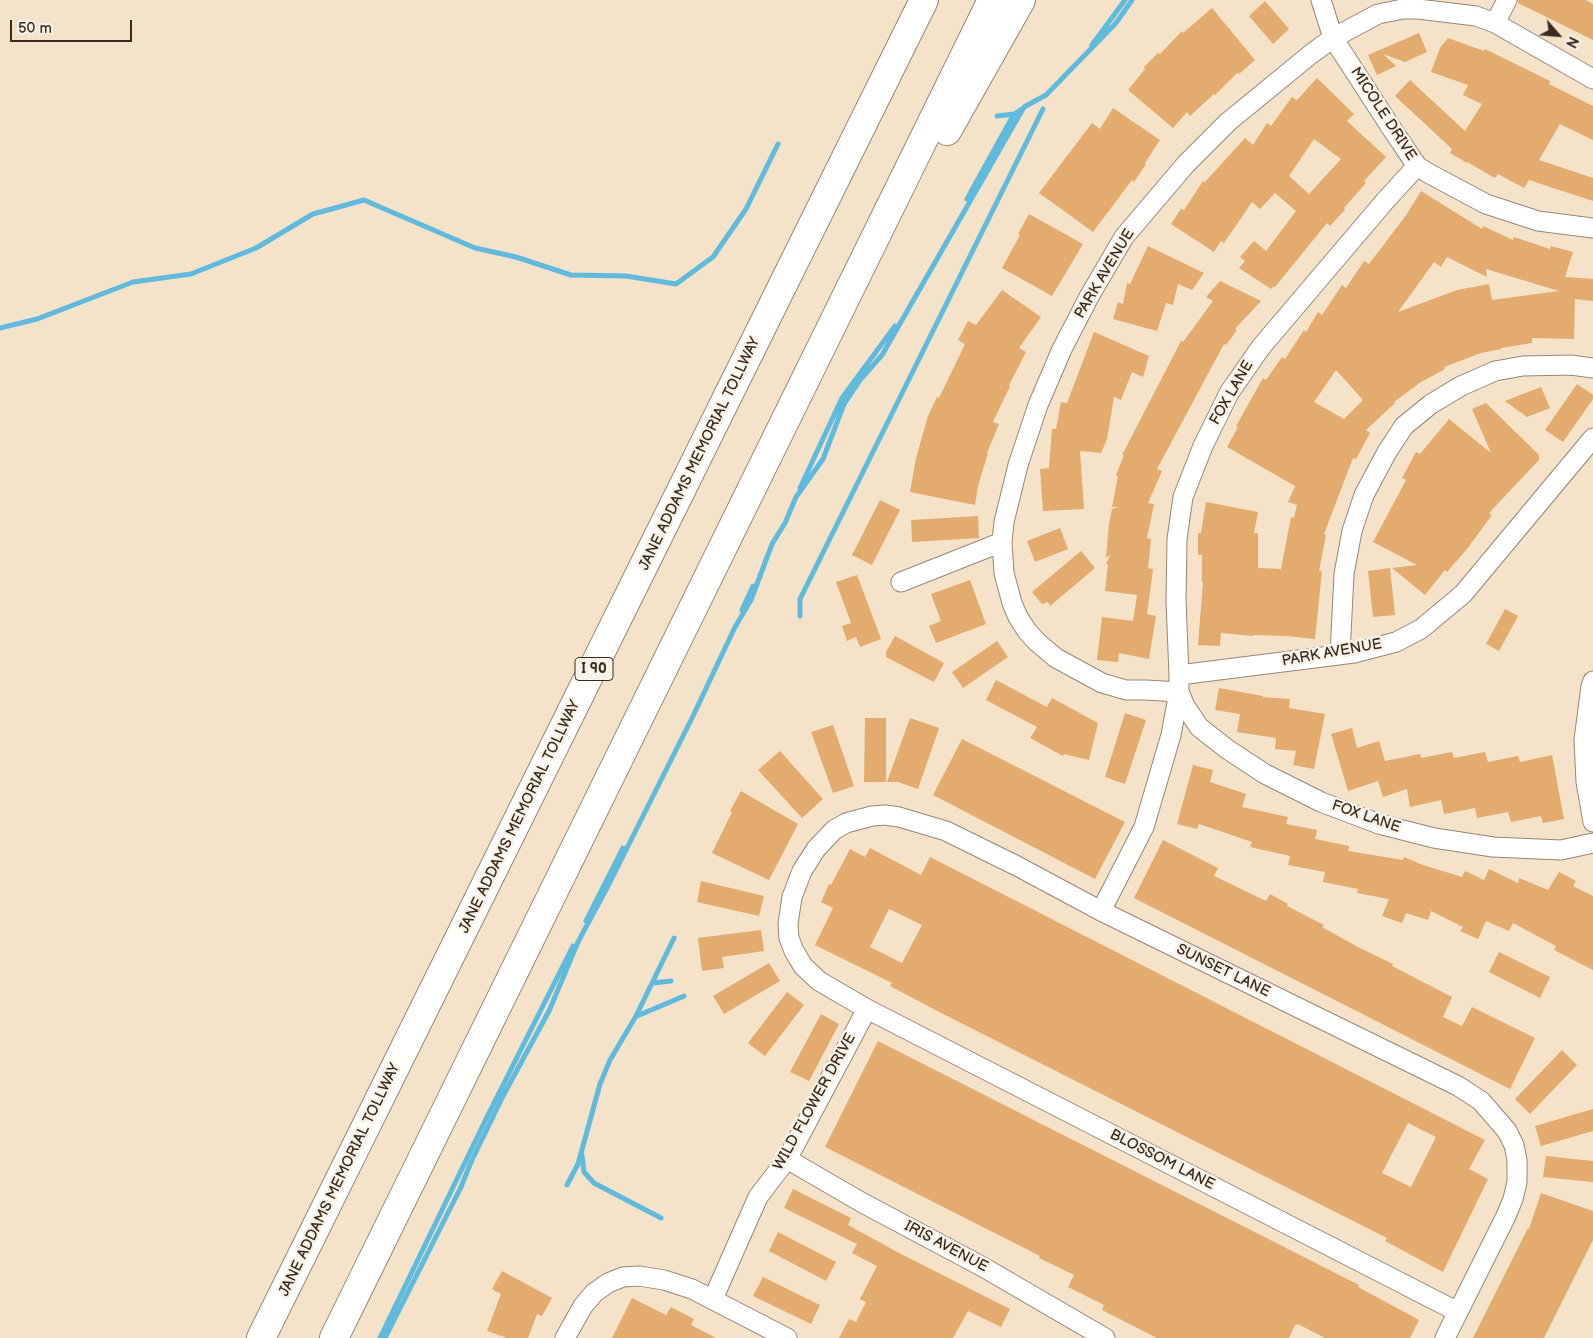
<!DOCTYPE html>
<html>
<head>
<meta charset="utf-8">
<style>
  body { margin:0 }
  #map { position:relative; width:1593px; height:1338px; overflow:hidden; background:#f4e2c9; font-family:"Balsamiq Sans",sans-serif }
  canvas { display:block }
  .north { position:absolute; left:1533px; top:10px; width:50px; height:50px; -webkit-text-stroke:4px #f7f3e8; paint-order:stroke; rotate:117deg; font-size:14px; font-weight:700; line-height:20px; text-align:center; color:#3b2a1e }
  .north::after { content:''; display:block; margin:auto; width:18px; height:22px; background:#3b2a1e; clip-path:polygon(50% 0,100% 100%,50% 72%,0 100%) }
  .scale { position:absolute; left:10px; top:20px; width:122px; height:22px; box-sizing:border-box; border:2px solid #3b2a1e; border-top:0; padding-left:6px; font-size:15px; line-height:18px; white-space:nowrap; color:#3b2a1e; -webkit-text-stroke:4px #f7f3e8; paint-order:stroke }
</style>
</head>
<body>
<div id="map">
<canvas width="1593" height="1338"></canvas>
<div class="north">N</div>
<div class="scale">50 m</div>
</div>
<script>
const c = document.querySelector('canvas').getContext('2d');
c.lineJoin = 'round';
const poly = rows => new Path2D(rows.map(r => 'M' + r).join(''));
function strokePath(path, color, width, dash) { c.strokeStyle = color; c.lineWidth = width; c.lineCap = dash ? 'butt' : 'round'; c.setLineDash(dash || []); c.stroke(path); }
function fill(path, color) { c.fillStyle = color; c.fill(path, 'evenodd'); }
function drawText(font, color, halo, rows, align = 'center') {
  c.font = font + ' "Balsamiq Sans",sans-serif'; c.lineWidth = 5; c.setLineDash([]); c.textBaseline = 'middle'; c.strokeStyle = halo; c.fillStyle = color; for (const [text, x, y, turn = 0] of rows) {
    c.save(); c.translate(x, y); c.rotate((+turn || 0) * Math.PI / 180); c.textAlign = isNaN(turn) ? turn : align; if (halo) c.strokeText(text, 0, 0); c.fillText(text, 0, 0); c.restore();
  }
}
const stream = poly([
  [1092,45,1125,0],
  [997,116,1014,114],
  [967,199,1014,114,1022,109],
  [0,328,37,319,133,282,191,274,256,248,313,214,364,200,475,248,516,257,571,275,626,276,676,284,713,257,746,209,778,144],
  [800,488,842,398,895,326],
  [742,610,753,586],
  [800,616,800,599,1043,109],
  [586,921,623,848],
  [653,983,671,981],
  [637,1016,684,996],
  [582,1155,584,1172,594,1183,661,1218],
  [567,1185,578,1164,600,1084,610,1060,636,1016,674,938],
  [380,1338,487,1117,573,946],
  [385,1338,461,1187,471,1162,503,1096,549,1011,578,942,609,884,693,716,735,627,751,600,772,544,785,523,796,497,823,459,844,404,860,380,882,355,1024,107,1046,95,1116,23,1132,0]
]);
const building = poly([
  [1518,0,1586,0,1593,4,1593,40,1518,3],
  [1265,1,1289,29,1273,44,1249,16],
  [1212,8,1255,60,1239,74,1237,73,1215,95,1214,94,1190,116,1187,112,1173,128,1128,90,1145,69,1144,67,1158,53,1160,54,1182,31,1183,33],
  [1419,33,1427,52,1405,62,1383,54,1396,66,1377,75,1368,55],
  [1448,38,1484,51,1485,49,1550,81,1549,84,1593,106,1593,140,1560,124,1539,160,1593,178,1593,201,1529,180,1524,188,1498,174,1495,178,1467,162,1467,163,1450,153,1452,149,1395,96,1410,80,1465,131,1482,104,1463,95,1468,85,1431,72,1440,48],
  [1317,78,1354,114,1347,121,1386,157,1364,181,1366,183,1344,208,1345,210,1330,226,1327,223,1275,287,1274,286,1271,289,1239,268,1245,261,1240,257,1254,241,1266,251,1296,211,1275,193,1260,209,1252,202,1224,243,1221,241,1214,252,1171,224,1181,209,1184,210,1203,181,1205,182,1245,138,1253,145,1267,123,1271,126,1292,97,1297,100],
  [1314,139,1341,159,1309,194,1289,176],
  [1113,108,1160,140,1145,163,1146,164,1134,182,1132,180,1093,232,1039,193,1092,123,1100,129],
  [1421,191,1482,229,1483,226,1513,240,1514,237,1550,249,1551,246,1573,252,1565,277,1593,279,1593,301,1575,299,1574,339,1532,338,1532,343,1501,348,1501,349,1481,353,1444,367,1445,369,1421,382,1394,402,1395,403,1366,430,1370,433,1356,459,1353,458,1324,534,1326,535,1319,571,1322,571,1315,639,1286,636,1253,635,1253,636,1221,633,1220,646,1198,645,1203,582,1202,582,1202,555,1198,555,1198,533,1201,533,1206,502,1258,512,1254,533,1258,533,1258,568,1281,569,1291,517,1294,518,1297,505,1288,502,1295,486,1227,447,1238,427,1236,426,1263,378,1266,380,1282,357,1285,359,1304,330,1306,332,1318,312,1322,315,1342,285,1346,288,1364,261,1369,264,1407,214],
  [1447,257,1487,277,1486,269,1559,291,1492,300,1489,284,1457,290,1398,312,1434,262,1441,267],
  [1336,370,1363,400,1344,419,1314,402],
  [1029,214,1083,244,1052,296,1002,268,1020,235,1018,234],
  [1148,246,1204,273,1192,290,1178,284,1173,305,1166,303,1157,331,1113,319,1118,302,1123,304,1127,283,1130,284],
  [1220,281,1261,301,1235,329,1237,330,1226,345,1224,344,1157,469,1162,471,1148,503,1154,504,1147,538,1151,539,1148,568,1153,569,1147,614,1156,616,1149,659,1119,653,1118,662,1097,660,1102,617,1133,621,1137,595,1105,591,1108,564,1106,564,1111,554,1106,558,1109,524,1112,509,1118,507,1112,507,1118,476,1116,475,1124,455,1122,455,1181,341,1183,342,1213,301,1206,297],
  [1002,290,1041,317,1019,348,1026,352,1009,385,1010,386,993,422,999,424,987,453,988,453,978,486,975,505,910,492,916,458,928,416,937,397,939,398,965,344,958,340,968,321,976,325],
  [1094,332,1149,356,1143,377,1132,372,1121,400,1114,397,1107,439,1101,453,1080,451,1084,509,1043,511,1040,469,1049,468,1052,429,1056,429,1061,402,1067,403],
  [1577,384,1593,395,1593,399,1563,442,1545,430],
  [1541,387,1550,408,1527,417,1505,401],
  [1486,403,1539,455,1539,460,1489,513,1492,515,1467,549,1447,572,1445,570,1425,595,1392,568,1417,565,1373,542,1406,480,1402,478,1416,452,1420,454,1449,419,1491,453,1472,409],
  [880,500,900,510,872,565,852,555],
  [978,516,979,538,912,542,911,520],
  [1060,528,1068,549,1035,562,1027,541],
  [1081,551,1095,568,1050,606,1048,602,1042,604,1032,592],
  [1390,568,1395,615,1373,617,1368,571],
  [857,575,881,639,860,647,856,637,847,641,842,626,851,623,836,582],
  [970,580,986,624,936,643,929,626,941,621,931,594],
  [1505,609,1518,616,1499,651,1486,644],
  [895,636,944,663,934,682,886,657,886,652],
  [997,641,1008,657,963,688,952,672],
  [996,680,1047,707,1052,698,1098,723,1089,760,1064,754,1063,756,1030,738,1037,727,986,700],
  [1219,688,1263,696,1263,697,1290,699,1289,708,1325,714,1314,769,1293,765,1296,751,1275,749,1276,738,1237,732,1240,714,1215,710],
  [1125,713,1146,720,1125,784,1105,777],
  [865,718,886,718,886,782,864,782],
  [910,718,939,728,918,789,898,782,887,782],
  [833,725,854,786,833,793,811,732],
  [1352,728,1357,748,1379,741,1385,761,1420,754,1421,758,1452,752,1454,758,1485,752,1488,762,1518,756,1520,762,1552,755,1564,819,1543,823,1541,816,1511,822,1508,812,1477,818,1475,808,1444,814,1441,800,1410,807,1407,789,1383,797,1378,781,1348,791,1331,734],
  [962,739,1125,822,1095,879,933,795],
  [780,751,823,799,802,818,758,770],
  [1193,765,1213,770,1210,782,1246,794,1242,807,1288,817,1286,824,1317,830,1315,839,1349,846,1348,851,1403,860,1404,857,1423,865,1462,877,1465,871,1484,880,1489,869,1518,883,1519,878,1548,890,1559,872,1576,881,1573,886,1593,896,1593,970,1554,950,1556,946,1513,923,1509,931,1486,921,1478,939,1460,931,1463,927,1431,911,1428,920,1406,913,1402,923,1382,916,1389,899,1357,893,1358,889,1323,882,1325,872,1288,865,1290,856,1250,847,1252,842,1199,824,1197,829,1177,824],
  [741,791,798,824,769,880,712,853,732,812,730,811],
  [1163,840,1218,868,1214,876,1266,901,1270,894,1288,904,1287,906,1324,925,1322,927,1358,947,1393,964,1392,966,1452,997,1443,1017,1462,1026,1472,1007,1535,1038,1510,1089,1134,898],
  [870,848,921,875,930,857,1485,1140,1469,1169,1488,1179,1443,1272,1385,1241,1387,1238,945,1015,890,986,892,983,815,945,833,908,821,902,829,884,831,885,850,849,865,857],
  [889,909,922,925,902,963,870,947],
  [1408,1123,1436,1137,1411,1187,1382,1173],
  [701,881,764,896,759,916,697,902],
  [761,930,764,951,722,957,724,968,702,971,698,938],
  [1499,952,1550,977,1540,998,1489,972],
  [769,963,780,981,724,1014,713,996],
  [787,992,804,1005,765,1056,748,1043],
  [821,1014,839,1024,809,1081,790,1072],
  [878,1041,1359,1285,1358,1287,1419,1320,1410,1338,1325,1338,1298,1324,1295,1325,1289,1338,1157,1338,1102,1310,1104,1305,1068,1287,1074,1275,1039,1258,1040,1256,825,1147],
  [1562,1050,1577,1065,1530,1114,1515,1099],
  [1593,1109,1593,1131,1541,1146,1535,1126],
  [1546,1156,1593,1161,1593,1182,1543,1177],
  [793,1189,851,1218,848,1225,901,1254,1010,1309,1001,1327,968,1311,953,1338,839,1338,849,1319,856,1322,866,1302,860,1299,877,1266,852,1253,857,1244,784,1208],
  [1541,1193,1593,1211,1593,1240,1544,1338,1473,1338,1528,1228,1529,1229],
  [778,1232,836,1262,826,1281,769,1251],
  [502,1271,552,1298,542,1316,537,1314,528,1338,507,1338,487,1331,501,1294,492,1289],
  [763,1277,820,1305,811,1324,753,1296],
  [632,1298,666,1315,671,1307,694,1319,691,1325,716,1338,612,1338]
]);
const minor = poly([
  [1321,0,1333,38,1392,129,1417,166,1428,173,1486,204,1538,221,1593,228],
  [1495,23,1507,0],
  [1593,79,1495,23,1476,16,1418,9,1403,9,1378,14,1333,38,1311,54,1228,122,1186,164,1124,237,1090,295,1062,349,1038,405,1018,465,1004,522,1002,542,1004,573,1012,603,1018,617,1027,631,1037,642,1056,658,1102,683,1126,690,1146,690,1179,692,1185,706,1199,727,1227,749,1265,774,1321,802,1379,824,1434,838,1493,847,1561,850,1593,843],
  [901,582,1002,542],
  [1340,655,1344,574,1352,531,1364,495,1387,452,1404,426,1431,404,1461,386,1495,371,1523,366,1571,365,1593,368],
  [1179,675,1354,653,1396,642,1421,629,1463,594,1593,438],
  [1593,681,1591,686,1584,740,1586,782,1593,822],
  [1101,911,1144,827,1171,735,1179,692,1179,675,1176,601,1177,539,1183,497,1203,446,1229,393,1261,347,1385,201,1417,166],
  [787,1159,861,1202,983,1267,1105,1338],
  [713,1299,758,1197,787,1159,799,1137,867,1009],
  [565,1338,583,1306,594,1293,608,1283,623,1277,639,1276,664,1280,692,1289,787,1338],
  [1445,1338,1506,1216,1513,1199,1517,1182,1517,1160,1514,1145,1507,1131,1481,1101,1458,1086,1101,911,1017,866,946,831,899,817,885,815,872,816,846,823,834,830,816,849,802,871,792,897,788,924,789,938,794,951,803,966,819,981,867,1009,1458,1312]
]);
const highway = poly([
  [947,131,1021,0],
  [261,1338,924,0],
  [334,1338,992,0]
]);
const shields = [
  [594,669,38]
];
const shieldNames = [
  ["I 90",594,669]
];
const streetNames = [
  ["MICOLE DRIVE",1383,114,57],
  ["PARK AVENUE",1105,274,-59],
  ["FOX LANE",1232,393,-60],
  ["JANE ADDAMS MEMORIAL TOLLWAY",700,454,-64],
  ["PARK AVENUE",1332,653,-10],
  ["JANE ADDAMS MEMORIAL TOLLWAY",520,817,-64],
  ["FOX LANE",1366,817,19],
  ["SUNSET LANE",1223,971,26],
  ["WILD FLOWER DRIVE",815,1102,-61],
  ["BLOSSOM LANE",1162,1160,27],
  ["JANE ADDAMS MEMORIAL TOLLWAY",340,1180,-64],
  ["IRIS AVENUE",946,1247,28]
];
strokePath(stream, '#60badd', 5);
fill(building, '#e4ab6e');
strokePath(minor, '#988674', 21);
strokePath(highway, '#988674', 30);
strokePath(minor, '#fff', 19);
strokePath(highway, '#fff', 28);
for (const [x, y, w] of shields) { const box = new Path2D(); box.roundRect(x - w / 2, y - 11.5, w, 23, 4); c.fillStyle = '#f7f3e8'; c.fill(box); strokePath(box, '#3b2a1e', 1); }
drawText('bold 14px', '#3b2a1e', null, shieldNames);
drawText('15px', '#3b2a1e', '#f7f3e8', streetNames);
</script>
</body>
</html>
